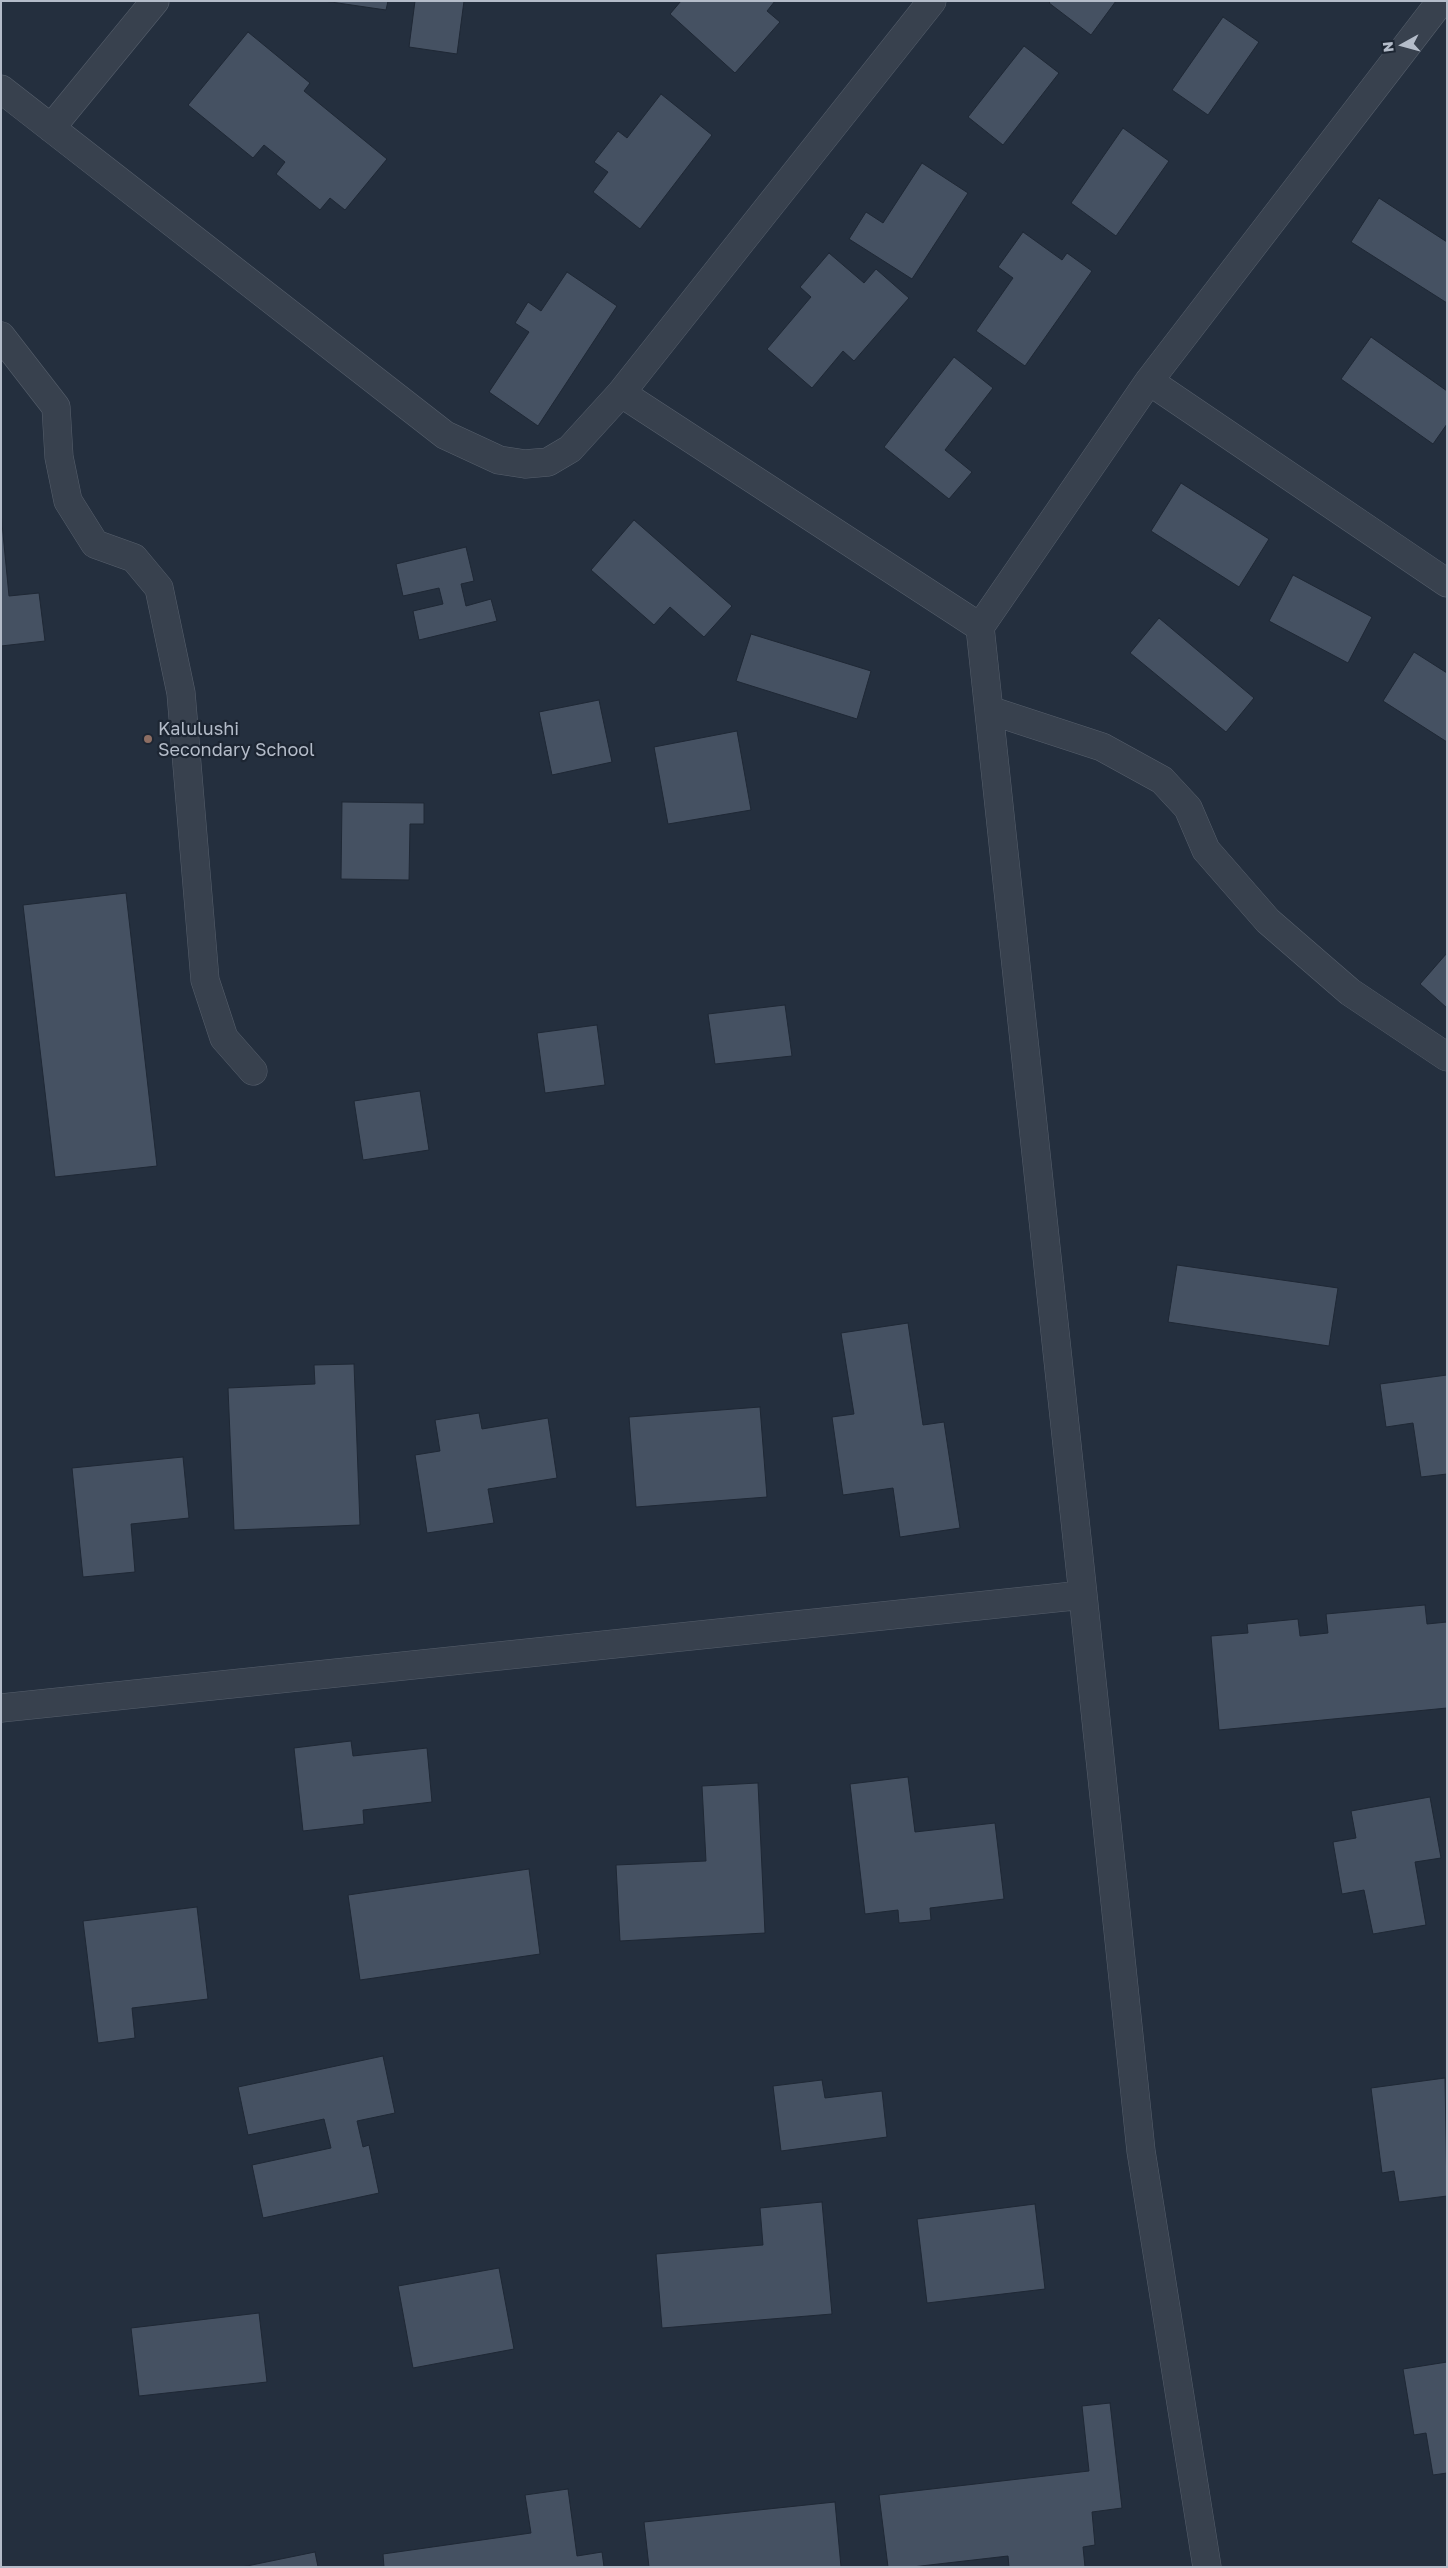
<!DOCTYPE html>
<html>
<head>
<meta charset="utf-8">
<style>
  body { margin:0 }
  #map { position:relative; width:1448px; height:2568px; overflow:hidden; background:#242f3e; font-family:"Golos Text",sans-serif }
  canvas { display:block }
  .frame { position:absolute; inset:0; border:2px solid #b4bcc9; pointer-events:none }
  .north { position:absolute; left:1378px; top:20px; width:50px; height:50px; -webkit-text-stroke:4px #1d2633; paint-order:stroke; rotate:263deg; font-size:14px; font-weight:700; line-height:20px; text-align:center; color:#b4bcc9 }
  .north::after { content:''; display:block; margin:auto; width:18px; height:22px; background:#b4bcc9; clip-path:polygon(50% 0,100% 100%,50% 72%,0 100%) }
</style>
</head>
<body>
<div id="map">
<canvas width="1448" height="2568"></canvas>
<div class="frame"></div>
<div class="north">N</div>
</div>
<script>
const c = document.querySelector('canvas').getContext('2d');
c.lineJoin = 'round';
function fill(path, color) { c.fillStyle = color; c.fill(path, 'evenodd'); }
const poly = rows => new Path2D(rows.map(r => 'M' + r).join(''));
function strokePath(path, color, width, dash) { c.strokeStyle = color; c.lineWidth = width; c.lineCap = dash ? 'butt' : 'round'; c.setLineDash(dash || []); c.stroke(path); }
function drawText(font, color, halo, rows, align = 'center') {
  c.font = font + ' "Golos Text",sans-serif'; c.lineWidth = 4.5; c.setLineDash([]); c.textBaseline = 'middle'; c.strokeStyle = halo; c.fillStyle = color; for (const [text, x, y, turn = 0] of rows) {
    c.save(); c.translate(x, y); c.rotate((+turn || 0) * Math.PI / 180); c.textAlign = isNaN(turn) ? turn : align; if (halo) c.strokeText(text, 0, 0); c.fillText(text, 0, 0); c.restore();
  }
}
const building = poly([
  [324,1,388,1,386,10,324,1],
  [415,1,464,1,457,54,409,47,415,1],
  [681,1,775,1,767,11,780,22,735,73,670,14,681,1],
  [1051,1,1116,1,1091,35,1049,3,1051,1],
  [1223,17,1259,42,1208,115,1172,90,1223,17],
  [248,32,310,83,304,91,387,159,345,210,330,198,320,210,276,174,285,162,264,145,253,158,188,105,248,32],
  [1024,46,1059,73,1003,145,968,117,1024,46],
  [661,94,712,135,640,229,593,192,608,172,594,162,618,131,627,138,661,94],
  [1123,128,1169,161,1116,236,1071,203,1123,128],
  [922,163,968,193,912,279,849,239,866,212,883,223,922,163],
  [1379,198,1447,242,1447,303,1351,242,1379,198],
  [1023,232,1062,260,1067,253,1092,271,1025,366,976,331,1013,278,998,267,1023,232],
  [829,253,864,283,876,269,909,298,854,361,843,351,812,388,767,349,811,297,800,287,829,253],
  [567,272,617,306,538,426,489,392,529,332,515,323,528,302,541,311,567,272],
  [1371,337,1447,391,1447,424,1433,444,1341,379,1371,337],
  [954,357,993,388,945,450,972,472,949,499,884,447,954,357],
  [1181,483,1269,539,1239,587,1151,531,1181,483],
  [1,513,9,596,39,593,45,641,1,646,1,513],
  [634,520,732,606,704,637,670,607,654,625,591,570,634,520],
  [466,547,474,581,461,584,466,606,491,599,497,621,419,640,413,611,443,604,439,588,403,596,396,564,466,547],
  [1293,575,1372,617,1348,663,1269,621,1293,575],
  [1159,618,1254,698,1226,732,1130,653,1159,618],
  [751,634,871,671,857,719,736,681,751,634],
  [1414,652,1447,673,1447,742,1383,701,1414,652],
  [599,700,612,762,552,775,539,712,599,700],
  [737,731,751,810,668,824,654,747,737,731],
  [342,802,424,803,424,824,410,824,409,880,341,879,342,802],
  [126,893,157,1166,55,1177,23,905,126,893],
  [1447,953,1447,1008,1420,984,1447,953],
  [785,1005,792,1056,715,1064,708,1014,785,1005],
  [597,1025,605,1085,545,1093,537,1033,597,1025],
  [420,1091,429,1150,363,1160,354,1101,420,1091],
  [1177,1265,1338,1288,1329,1346,1168,1322,1177,1265],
  [908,1323,923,1425,944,1422,960,1528,900,1537,893,1488,843,1495,832,1417,854,1414,841,1333,908,1323],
  [354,1364,360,1525,234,1530,228,1388,315,1384,314,1365,354,1364],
  [1447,1375,1447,1474,1421,1477,1413,1423,1386,1427,1380,1384,1447,1375],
  [760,1407,767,1497,636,1507,629,1417,760,1407],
  [479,1413,482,1429,548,1418,557,1478,488,1489,494,1523,427,1533,415,1455,440,1451,435,1420,479,1413],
  [183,1457,189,1518,131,1524,135,1572,83,1577,72,1468,183,1457],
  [1425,1605,1427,1624,1447,1622,1447,1708,1219,1730,1211,1636,1248,1633,1247,1624,1298,1619,1300,1636,1328,1633,1326,1614,1425,1605],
  [351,1741,353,1756,427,1748,432,1802,363,1810,364,1824,303,1831,294,1748,351,1741],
  [908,1777,915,1832,995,1823,1004,1899,930,1908,931,1920,899,1923,898,1910,865,1914,850,1784,908,1777],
  [758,1783,765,1933,620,1941,616,1865,706,1861,702,1786,758,1783],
  [1430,1797,1441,1858,1415,1862,1426,1925,1373,1934,1364,1890,1342,1894,1333,1842,1356,1838,1351,1811,1430,1797],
  [529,1869,540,1954,360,1980,348,1895,529,1869],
  [197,1907,208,1999,132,2008,135,2038,98,2043,83,1921,197,1907],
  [383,2056,395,2113,357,2121,363,2147,369,2145,379,2193,263,2218,252,2165,331,2148,324,2119,248,2135,238,2087,383,2056],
  [1445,2078,1447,2196,1399,2202,1394,2171,1382,2173,1371,2088,1445,2078],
  [822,2080,825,2098,882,2091,887,2137,781,2151,773,2086,822,2080],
  [822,2202,832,2314,662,2328,656,2254,763,2245,760,2208,822,2202],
  [1035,2204,1045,2289,927,2303,917,2219,1035,2204],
  [499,2268,514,2349,413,2368,398,2286,499,2268],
  [259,2313,267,2382,139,2396,131,2328,259,2313],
  [1447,2362,1447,2473,1433,2475,1426,2433,1414,2435,1403,2369,1447,2362],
  [1110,2403,1122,2508,1092,2512,1095,2545,1083,2547,1085,2567,1009,2567,1008,2556,912,2567,888,2567,879,2495,1089,2471,1082,2406,1110,2403],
  [568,2489,577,2556,602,2552,604,2567,384,2567,383,2554,531,2533,525,2495,568,2489],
  [835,2502,841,2567,649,2567,644,2522,835,2502],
  [315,2552,318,2567,242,2567,315,2552]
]);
const minor = poly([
  [1,89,445,435,499,460,525,464,548,462,570,449,621,393,932,1],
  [51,128,155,1],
  [1,336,56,407,59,457,68,501,95,544,134,558,159,588,181,693,205,980,224,1038,253,1071],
  [1149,381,1447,583],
  [621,393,980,627],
  [989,710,1102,747,1162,780,1188,808,1206,850,1268,921,1350,992,1447,1057],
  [1083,1595,980,627,1149,381,1441,1],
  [1,1708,1083,1595,1141,2151,1207,2567]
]);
const markers = [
  [148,739,5,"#8d6e63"]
];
const poiNames = [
  ["Kalulushi",158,729],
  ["Secondary School",158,750]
];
fill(building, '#455162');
strokePath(building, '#1f2835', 1);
strokePath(minor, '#565f6c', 29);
strokePath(minor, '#38414e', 28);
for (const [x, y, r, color] of markers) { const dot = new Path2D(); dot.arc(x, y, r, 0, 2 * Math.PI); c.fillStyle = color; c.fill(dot); strokePath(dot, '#1d2633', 2); }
drawText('18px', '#b4bcc9', '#1d2633', poiNames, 'left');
</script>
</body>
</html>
